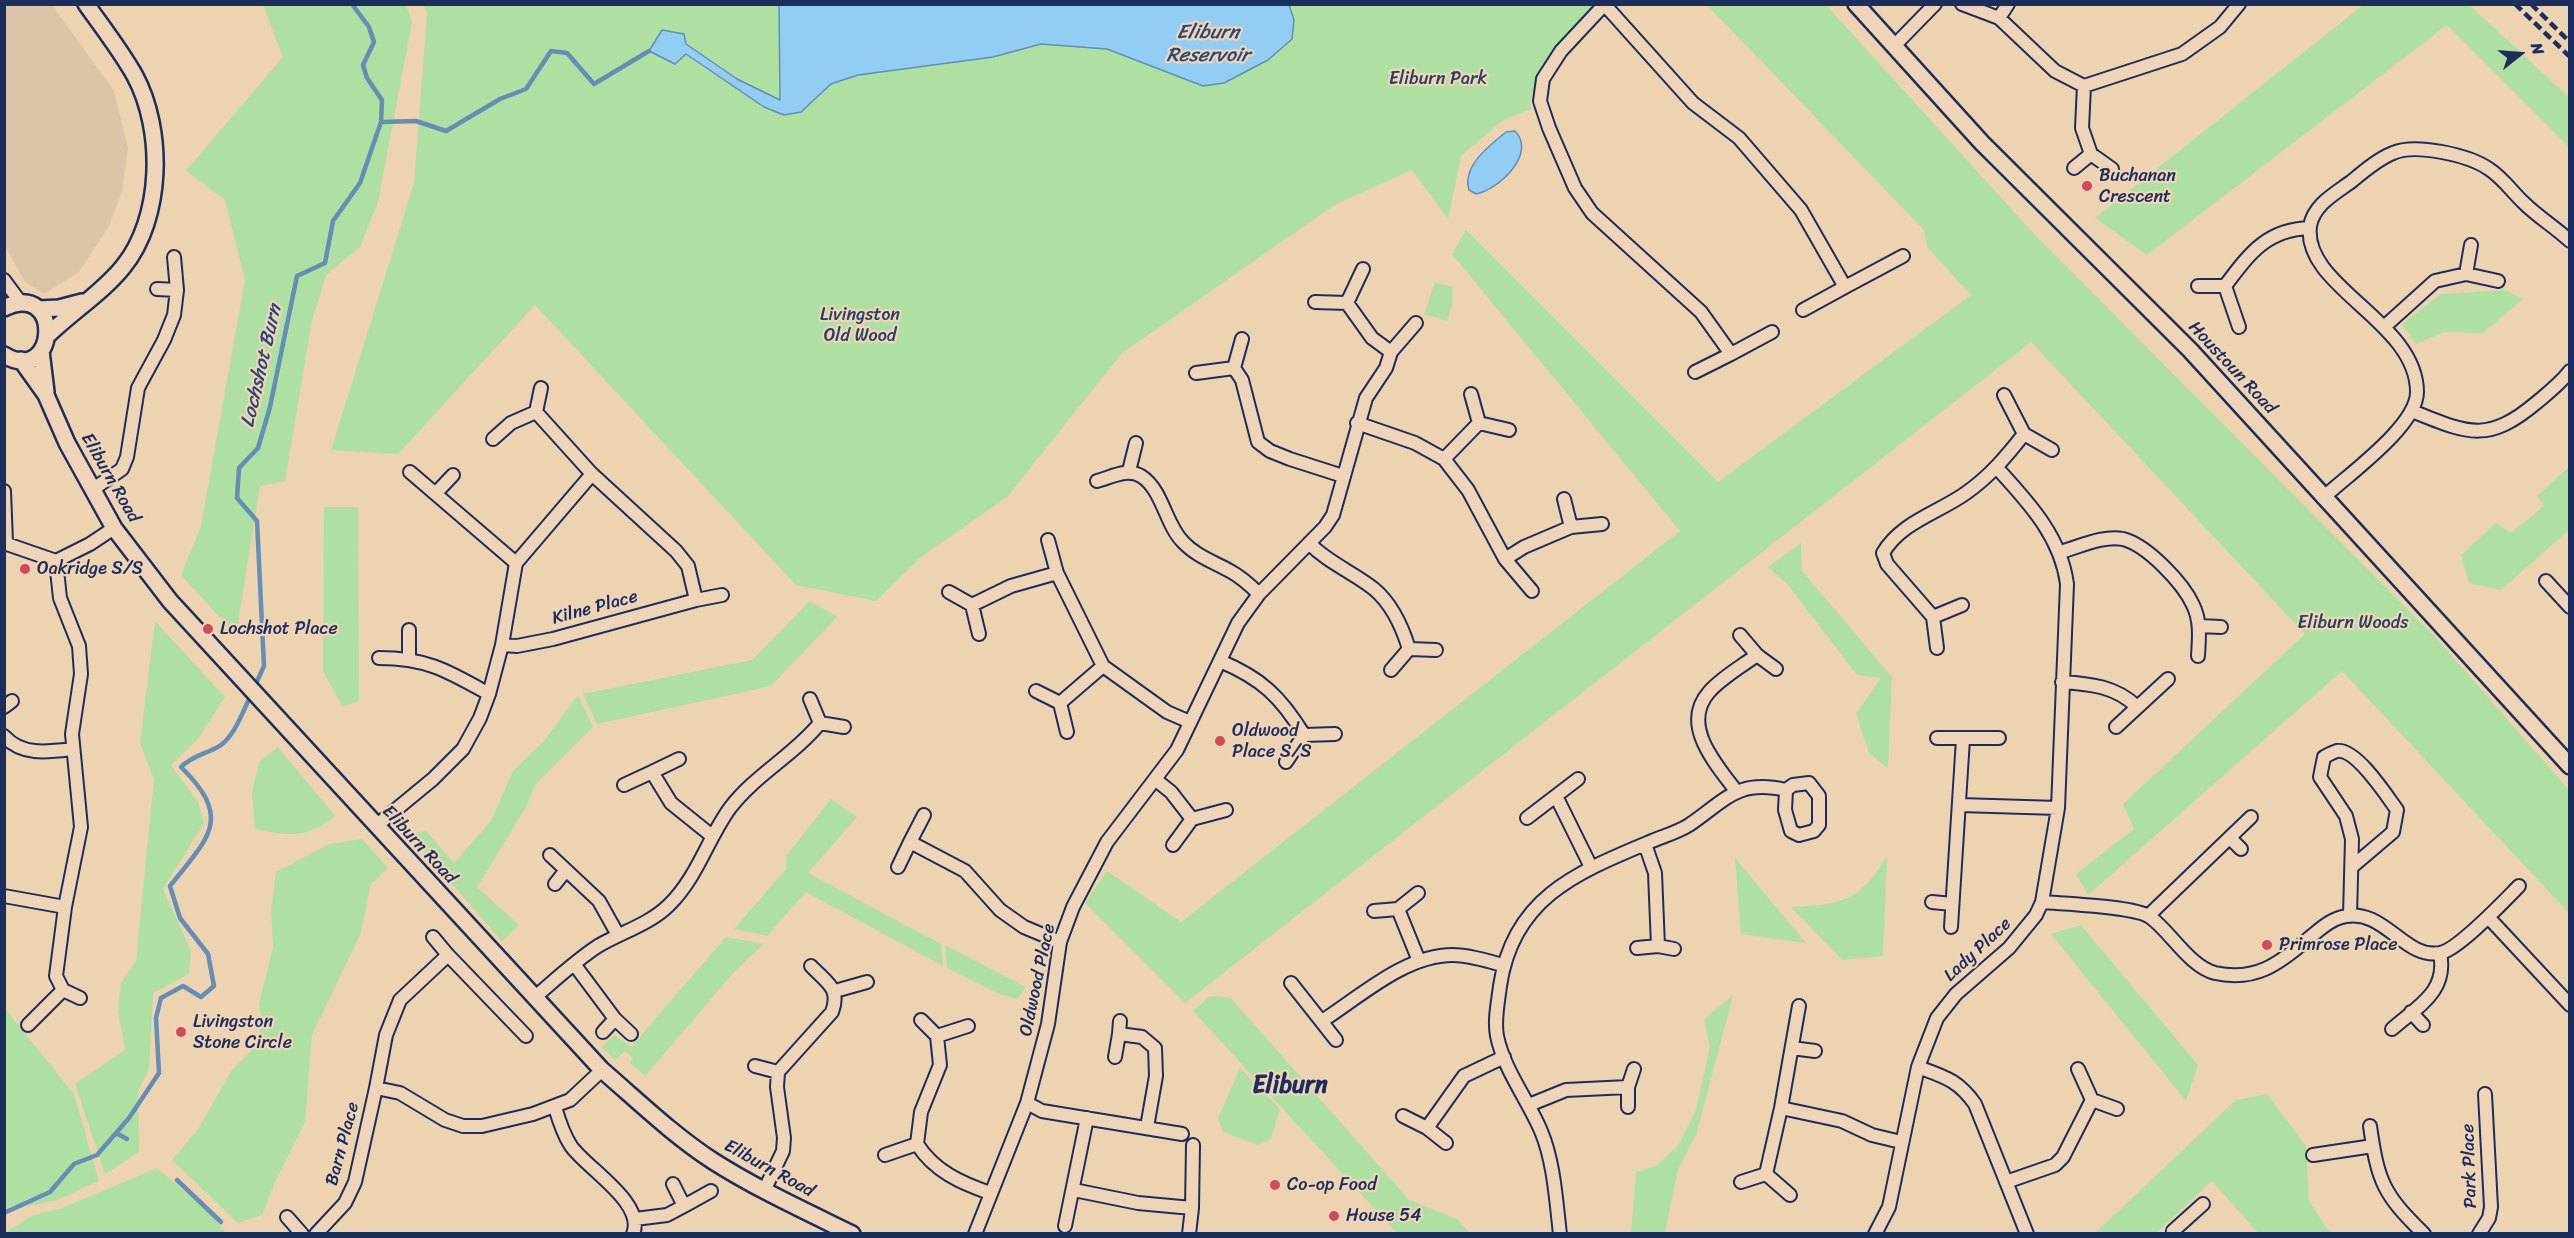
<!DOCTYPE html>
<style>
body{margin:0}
#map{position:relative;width:2574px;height:1238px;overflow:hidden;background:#eed3b0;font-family:Sriracha,sans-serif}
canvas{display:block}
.frame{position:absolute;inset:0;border:6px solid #1b2f5e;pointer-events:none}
.north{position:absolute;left:2490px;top:24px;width:60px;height:60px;-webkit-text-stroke:4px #f0d4b7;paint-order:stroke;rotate:73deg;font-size:16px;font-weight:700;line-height:24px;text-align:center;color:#1b2f5e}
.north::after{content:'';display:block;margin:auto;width:21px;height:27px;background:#1b2f5e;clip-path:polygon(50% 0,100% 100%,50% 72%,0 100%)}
</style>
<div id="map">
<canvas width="2574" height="1238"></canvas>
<div class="frame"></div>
<div class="north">N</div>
</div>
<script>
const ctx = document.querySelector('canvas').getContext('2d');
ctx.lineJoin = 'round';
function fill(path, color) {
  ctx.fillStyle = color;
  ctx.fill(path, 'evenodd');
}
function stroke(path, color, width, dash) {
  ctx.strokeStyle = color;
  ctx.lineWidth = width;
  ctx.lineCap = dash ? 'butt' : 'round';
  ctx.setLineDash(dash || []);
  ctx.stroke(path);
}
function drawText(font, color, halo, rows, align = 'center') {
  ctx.font = font + ' Sriracha,sans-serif';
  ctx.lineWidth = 4.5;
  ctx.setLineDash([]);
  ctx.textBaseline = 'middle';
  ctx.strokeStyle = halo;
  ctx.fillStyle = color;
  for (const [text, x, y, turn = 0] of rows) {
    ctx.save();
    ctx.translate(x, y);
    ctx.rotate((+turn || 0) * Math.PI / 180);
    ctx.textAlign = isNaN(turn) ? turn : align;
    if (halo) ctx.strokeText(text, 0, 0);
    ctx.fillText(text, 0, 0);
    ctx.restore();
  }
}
fill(new Path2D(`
 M4 5H52L114 91 128 148 122 191 109 226 79 272 44 294 25 282 5 246Z`), '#dcc5a6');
fill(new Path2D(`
 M263 5H406L412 22 378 202 360 247 326 275 312 320 285 481 260 486 236 635 181 575 201 526 245 280 225 200 186 171 283 57Z
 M424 5H779L780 101 737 79 686 44 685 54 714 74 801 112 831 84 858 75 993 57 1041 44 1107 49 1151 64 1294 20 1289 5H1602C1581 28 1527 78 1531 109L1503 120 1461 156 1448 219 1412 170 1336 204 1122 353 1007 497 921 557 876 601 796 585 535 305 398 454 331 450 414 183 427 14Z
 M1707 5H1826L2035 235 2436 638 2569 790V913L2342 671 2088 895 2076 874 2134 829 2123 804 2305 634 2031 342 1185 1003 1085 903 1107 871 1181 922 1680 531 1452 254 1466 230 1718 482 1971 295 1927 247 1924 230Z
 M2363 5H2469L2569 97V147L2447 25 2147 255 2095 218Z
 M1435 282 1453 287 1452 305 1447 321 1424 314Z
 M2505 290 2523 299 2483 333 2443 332 2416 344 2402 324 2441 294Z
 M2569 467V530L2501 590 2469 583 2461 555 2496 523 2511 533 2544 506 2537 496Z
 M324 507H358L359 701 343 707 323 671Z
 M1801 543 1802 571 1892 677 1888 768 1869 753 1856 714 1881 678 1857 675 1788 585 1768 567Z
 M810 601 837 617 771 686 597 724 583 694 752 660Z
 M155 621 225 697 198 739 171 765 198 802 204 823 163 889 191 951 189 974 153 993 149 1069 138 1092 139 1152 105 1174 75 1084 125 1050 118 1011 121 983 136 961 154 779 140 743Z
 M578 695 593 727 535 785 526 807 477 887 519 925 502 941 408 834 426 831 454 863 491 821 513 771 544 741Z
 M278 747 335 816C308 839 287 836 255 829L252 794 259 762Z
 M831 799 857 817 808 873 941 944 943 966 806 892 767 936 734 929 786 869V856Z
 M362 839 388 868 371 884 360 935 312 1035 305 1122 275 1182 262 1215 238 1223 172 1160 198 1129 232 1070 256 1046 262 1021 259 1004 273 948 271 910 276 872 329 844Z
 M1887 856 1883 956 1842 960 1791 907C1842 905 1860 901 1887 856Z
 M1735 858 1806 943 1741 934Z
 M2081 925 2198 1065 2186 1101 2051 934Z
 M726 937 764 944 734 972 645 1076 630 1063 633 1058 625 1051 615 1060 602 1047 614 1035 631 1047Z
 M945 945 1026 987 1017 999 999 994 947 968Z
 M1733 995 1696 1135 1678 1169 1665 1233H1631L1636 1172 1656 1166 1678 1146 1696 1110 1710 1047 1704 1019Z
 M1210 996 1231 998 1409 1200 1457 1219 1470 1233H1397L1193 1011Z
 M5 1009 74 1094 99 1181 57 1200 5 1211Z
 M1240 1068 1280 1109 1271 1139 1258 1145 1223 1132 1218 1118Z
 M2267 1094 2306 1146 2309 1201 2330 1233H2258L2212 1181 2156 1233H2095L2236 1100Z
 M157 1168 206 1209 226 1233H5L33 1215 62 1208Z`), '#aee0a1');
const water = new Path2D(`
 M1289 5 1294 20 1292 39 1268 60 1224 83 1203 86 1107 49 1041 44 993 57 858 75 831 84 801 112 784 115 764 107 686 54 675 64 649 51 662 30 684 34 686 44 737 79 780 100 779 5Z
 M1515 131C1537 154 1499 189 1476 194L1469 190C1462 166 1489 146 1506 132Z`);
fill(water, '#92cef3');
stroke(water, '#628eb7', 1.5);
stroke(new Path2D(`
 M381 122 416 121 446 131 500 99 526 89 551 51 567 53 594 84 649 51
 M254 688 264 666 257 521 237 498 239 468 258 448 270 407 297 276 325 263 333 221 360 183 381 122 382 100 367 78 363 65 374 42 369 27 352 4
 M116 1133 127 1139
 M177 1180 221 1222
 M4 1213 50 1192 74 1164 97 1155 129 1118 159 1073 156 1018 161 998 183 986 201 997 214 986 208 954 180 918 170 886C208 838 234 819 181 767 192 756 205 754 218 747 234 738 243 711 251 695`), '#628eb7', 4.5);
const minor = new Path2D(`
 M1604 4 1693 103 1739 138 1801 210 1845 287 1903 256
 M1962 4 1999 18 2055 71 2084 86 2182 54 2220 27 2239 4
 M1603 6 1561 51 1543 79 1540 101 1549 128 1575 188 1592 213 1701 312 1731 354 1695 372
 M1999 18 2008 4
 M1894 46 1935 4
 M2084 86 2082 128 2091 154
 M2074 168 2091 154 2112 169
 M2466 274 2471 245
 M4 280 21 303
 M2198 286H2225L2239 327
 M2225 286C2249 254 2267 229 2310 228
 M157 289 177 290
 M1315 302 1347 303 1372 338 1391 352
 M1347 303 1363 269
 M1803 310 1845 287
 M2384 327 2435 281 2466 274 2498 281
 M1731 354 1772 332
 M1234 368 1242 339
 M1196 373 1234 368 1242 380 1258 442 1270 451 1290 459 1343 476
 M2004 395 2024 434 2052 450
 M2412 411C2467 433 2487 444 2536 403 2548 393 2560 384 2570 371
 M536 412 541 388
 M1357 423 1415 443 1444 459 1468 490 1505 559 1532 591
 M1479 423 1509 430
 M1444 459 1479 423 1471 394
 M1129 471 1136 443
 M410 472 516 563
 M1097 481C1112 477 1127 468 1141 476 1163 490 1165 524 1183 542 1196 556 1214 562 1230 571 1241 577 1250 585 1259 594
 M92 490 122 469 127 457 138 388 164 340 174 315 177 290 174 257
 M4 491 6 542
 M436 493 453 475
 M2323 498C2349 474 2417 426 2417 392 2417 321 2302 287 2310 226 2314 204 2336 193 2352 181 2364 171 2378 159 2393 153 2415 143 2469 155 2489 169 2503 178 2512 192 2524 203 2538 217 2555 227 2570 241
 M1571 527 1602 524
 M1048 540 1057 573 1103 666 1167 712 1190 722
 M4 543 56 561 90 544 114 528
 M1309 543C1328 563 1353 572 1374 589 1392 604 1402 626 1409 649L1436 650
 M2060 552C2079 547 2103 535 2123 539 2147 545 2183 583 2193 605 2201 621 2199 639 2198 656
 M1505 559 1524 547 1571 527 1564 499
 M2546 581 2570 607
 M949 592 972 605
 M696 600 722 595
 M1933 617 1962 605
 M2199 626 2221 627
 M409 630V658
 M979 634 972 605 1011 586 1057 573
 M1740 635 1757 655 1776 669
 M502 645 517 646 553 639 696 600 688 566 676 551 592 474
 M1937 648 1933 617 1887 564 1883 553C1901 522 1938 513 1966 493 1990 476 2006 457 2024 434
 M379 658C427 658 448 671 489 694
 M1220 661C1261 678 1281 697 1304 735L1335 734
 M1391 670 1409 649
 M2062 682C2090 684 2116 686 2137 707
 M1036 691 1060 703
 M4 707 12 701
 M820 723 844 727
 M2116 727 2168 679
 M1067 732 1060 703 1103 666
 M4 736C22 756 48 752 72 749
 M1937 738H1999
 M1286 762 1304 735
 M652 772 679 759
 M1156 780 1171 792 1192 819 1226 810
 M624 785 652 772 671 803 712 836
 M1736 791C1716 764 1680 725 1709 692 1721 678 1742 666 1757 655
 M1556 796 1591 867
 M1960 805 2058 808
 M1527 818 1578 779
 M376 826 433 779 463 749 480 718 489 694 502 645 516 563 592 474 536 412 511 423 493 439
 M2231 839 2241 849
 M910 842 924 815
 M1645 844 1655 873 1658 946
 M1173 845 1192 819
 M550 855 599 901 618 935
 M898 867 910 842 965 871 1000 910 1024 927 1060 942
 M555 884 566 870
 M4 896 65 907
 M1932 902 1952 904
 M2042 902C2064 904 2134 906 2150 917 2170 931 2189 966 2215 973 2255 982 2279 964 2308 939 2318 931 2329 920 2342 917 2384 906 2404 960 2440 953 2458 950 2504 901 2519 886
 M1398 909 1419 961
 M1374 911 1398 909 1418 893
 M2148 916 2251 817
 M2350 916 2352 839 2346 816 2320 777 2324 757C2328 755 2333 752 2337 751 2356 748 2387 796 2397 810L2393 832 2353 866
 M2488 917 2570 1005
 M1951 927 1963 739
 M1637 948 1658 946 1674 949
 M448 955 526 1036
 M574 964 615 1019 631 1034
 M1291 983 1336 1040
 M63 990 80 998
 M835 991 867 982
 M534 998C555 980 575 961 598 946 622 932 650 924 669 905 697 878 708 838 730 808 755 775 794 755 820 723L810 699
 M2411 1012 2423 1025
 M921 1020 937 1036 940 1065 921 1112 917 1144C934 1171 961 1183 990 1193
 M1322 1021C1361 996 1405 955 1453 955 1470 955 1487 961 1503 965
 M28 1025 63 990 56 976 65 907 81 827 72 734 81 674 79 646 60 598 56 561
 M2392 1029C2418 1006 2448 992 2440 953
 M603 1032 615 1019
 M1119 1034 1120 1021
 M937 1036 968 1026
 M1792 1048 1815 1051
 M1115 1057 1119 1034 1142 1037 1155 1048 1156 1076 1147 1127
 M755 1066 778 1072
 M1918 1067C1945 1077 1958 1080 1975 1104L2027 1234
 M376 1088 386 1035 400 1000 448 955 433 937
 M2092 1100 2117 1109
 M1027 1103 1042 1111 1182 1134
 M1529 1105 1566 1090 1628 1087
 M555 1107C559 1121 563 1134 571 1146 586 1168 646 1203 633 1234
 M1628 1107V1087L1634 1069
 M1781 1108 1842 1121 1872 1135 1901 1142
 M1403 1116 1427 1128 1446 1143
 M2370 1126C2378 1182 2383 1194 2424 1234
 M1427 1128 1464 1076 1504 1057
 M885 1155 917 1144
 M2313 1155 2373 1146
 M1766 1174 1781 1108 1799 1006
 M1766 1174 1790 1195
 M1741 1182 1766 1174
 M2006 1182 2055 1165 2063 1157 2092 1100 2078 1069
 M1074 1190 1138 1203 1192 1208 1193 1145
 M764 1191 783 1151 784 1138 777 1087 778 1072 832 1012C841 988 826 982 811 966
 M684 1206 711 1191
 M287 1217 302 1234
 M635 1219 667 1215 684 1206 673 1184
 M1065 1226 1087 1118
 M316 1234 345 1203 355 1182 376 1088 400 1093 445 1120 463 1126H482L533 1114 570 1100 602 1070
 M975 1234 1027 1103 1048 1024 1060 942 1073 907 1107 842 1177 750 1238 623 1259 594 1325 527 1333 515 1366 398 1386 368 1391 352 1416 323
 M1189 1234 1192 1208
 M1560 1234C1556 1200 1554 1162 1541 1131 1528 1100 1504 1070 1497 1036 1494 1020 1498 1003 1500 986 1513 897 1578 872 1652 841 1664 836 1678 832 1689 825 1726 800 1737 779 1786 790L1793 785 1809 783 1819 796V825L1814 831 1799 835 1791 831 1785 810 1786 790
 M1875 1234 1889 1207 1918 1067 1937 1018 1956 994 2009 948 2036 915 2042 902 2058 808 2067 584C2061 537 2029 503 1998 469
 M2175 1234 2173 1231 2203 1204
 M2479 1234 2489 1218 2491 1207 2485 1094`);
const tertiary = new Path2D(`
 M1856 4 1982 143 2190 350 2570 766
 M4 308C64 279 58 387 4 355
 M38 309 59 308 82 302
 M49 334C73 311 103 292 123 267 163 218 164 130 135 76 121 51 103 28 86 4
 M41 351 46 392
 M21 360 46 395 67 443 114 528 170 601 602 1070C638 1101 673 1135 713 1161 757 1189 805 1211 852 1234`);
stroke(minor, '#1b2f5e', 16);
stroke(tertiary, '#1b2f5e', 20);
stroke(minor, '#f0d4b7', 12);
stroke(tertiary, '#f0d4b7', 15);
stroke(new Path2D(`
 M2515 4 2570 57
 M2531 4 2570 42`), '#1b2f5e', 4.5, [9, 4.5]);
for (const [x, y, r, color] of [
 [2087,186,6,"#d1495b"],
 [25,569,6,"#d1495b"],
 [208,629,6,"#d1495b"],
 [1220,741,6,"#d1495b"],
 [2267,945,6,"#d1495b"],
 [181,1032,6,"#d1495b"],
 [1275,1185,6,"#d1495b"],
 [1334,1216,6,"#d1495b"]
]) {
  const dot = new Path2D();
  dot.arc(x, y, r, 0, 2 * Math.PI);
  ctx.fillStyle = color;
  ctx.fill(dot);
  stroke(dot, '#f0d4b7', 2);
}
drawText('18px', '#2a4165', '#f0d4b7', [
 ["Eliburn Park",1438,79],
 ["Livingston",860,315],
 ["Old Wood",860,336],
 ["Eliburn Woods",2353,623]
]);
drawText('18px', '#1b2f5e', '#f0d4b7', [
 ["Buchanan",2099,176],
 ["Crescent",2099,197],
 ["Oakridge S/S",37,569],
 ["Lochshot Place",220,629],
 ["Oldwood",1232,731],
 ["Place S/S",1232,752],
 ["Primrose Place",2279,945],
 ["Livingston",193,1022],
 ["Stone Circle",193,1043],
 ["Co-op Food",1287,1185],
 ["House 54",1346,1216]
], 'left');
drawText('18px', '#1b2f5e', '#f0d4b7', [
 ["Houstoun Road",2232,368,47],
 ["Eliburn Road",110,478,60],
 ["Kilne Place",595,608,-15],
 ["Eliburn Road",419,845,47],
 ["Lady Place",1978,950,-43],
 ["Oldwood Place",1038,980,-78],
 ["Barn Place",343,1144,-75],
 ["Park Place",2470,1166,-92],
 ["Eliburn Road",769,1169,29]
]);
drawText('italic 20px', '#2d4774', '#f0d4b7', [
 ["Eliburn",1208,33],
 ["Reservoir",1208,56],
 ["Lochshot Burn",262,366,-77]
]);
drawText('bold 24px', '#1b2f5e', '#f0d4b7', [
 ["Eliburn",1290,1086]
]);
</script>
